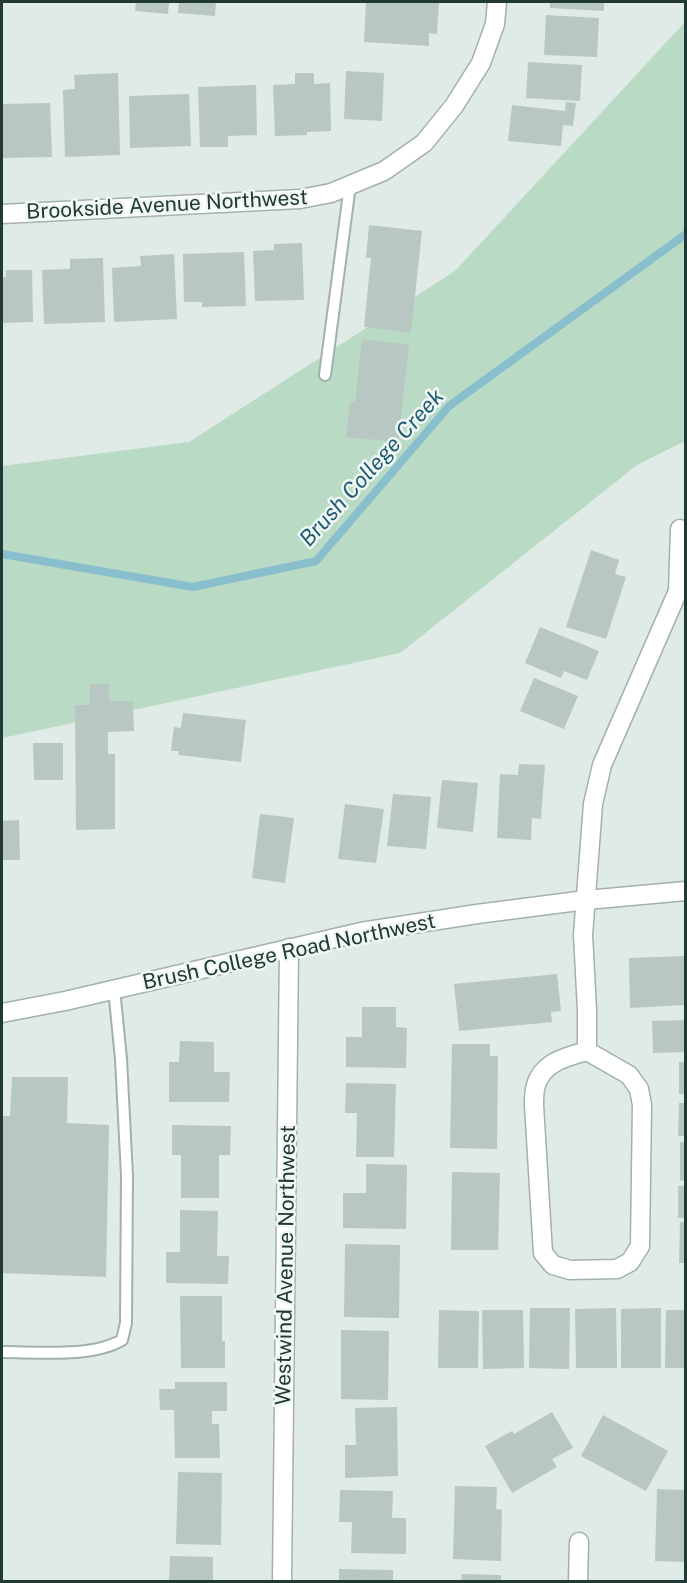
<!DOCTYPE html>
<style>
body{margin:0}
#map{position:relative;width:687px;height:1583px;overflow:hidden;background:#e0eae6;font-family:"Public Sans",sans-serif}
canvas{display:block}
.frame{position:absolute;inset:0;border:3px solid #213934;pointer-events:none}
</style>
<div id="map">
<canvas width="687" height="1583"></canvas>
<div class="frame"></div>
</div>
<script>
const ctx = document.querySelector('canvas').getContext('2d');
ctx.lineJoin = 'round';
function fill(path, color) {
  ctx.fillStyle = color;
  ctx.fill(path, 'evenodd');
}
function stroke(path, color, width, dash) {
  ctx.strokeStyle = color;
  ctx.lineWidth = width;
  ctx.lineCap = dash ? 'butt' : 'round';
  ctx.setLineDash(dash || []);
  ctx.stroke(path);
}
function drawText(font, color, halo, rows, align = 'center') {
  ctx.font = font + ' "Public Sans",sans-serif';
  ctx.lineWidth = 5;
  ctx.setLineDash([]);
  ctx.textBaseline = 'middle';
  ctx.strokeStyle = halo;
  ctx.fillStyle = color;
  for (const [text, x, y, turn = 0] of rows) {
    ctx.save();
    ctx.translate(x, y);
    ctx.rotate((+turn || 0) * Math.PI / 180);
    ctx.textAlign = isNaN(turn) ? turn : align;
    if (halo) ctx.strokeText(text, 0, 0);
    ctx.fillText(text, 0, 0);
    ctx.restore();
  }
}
fill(new Path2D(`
 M685 22V441L637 465 400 653 2 738V466L189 442 455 271Z`), '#b9dac4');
stroke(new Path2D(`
 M2 554 193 587 316 561 449 406 686 234`), '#89becd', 8);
fill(new Path2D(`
 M136 2H169L168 14 135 11Z
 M179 2H216L215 16 178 13Z
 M366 2H439L437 34 429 33V46L364 42Z
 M550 2H604V11L550 8Z
 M546 15 599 18 597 57 544 55Z
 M528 62 582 65 580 101 526 98Z
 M346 71 384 73 382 121 344 119Z
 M118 73 120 155 65 157 63 90 75 89 74 75Z
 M295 73H314V84L330 83 331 131 307 132V135L275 136 273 85 295 84Z
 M256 85 257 135 228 136V147H200L198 87Z
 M189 94 191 146 130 148 129 96Z
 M566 102 576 103 573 126 563 125 561 146 508 141 512 105 565 111Z
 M50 103 52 157 2 158V104Z
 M369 225 422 231 411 333 364 327 371 258H366Z
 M302 243 304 300 255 301 253 251 274 250V244Z
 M244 252 246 306 202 307V302H184L183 254Z
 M174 254 177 319 114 322 112 268 141 266 140 256Z
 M103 258 105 322 44 324 42 270 70 269V259Z
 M6 270H32L33 322 2 323V277H6Z
 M362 339 409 345 398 442 346 437 350 401 355 402Z
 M591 550 619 560 615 574 626 577 606 639 566 627Z
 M540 627 599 651 587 680 564 671 561 678 525 663Z
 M534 678 578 696 564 729 520 711Z
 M90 684H109V701H133L134 731 108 732V754H115V829L76 830 75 705H90Z
 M183 713 246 720 241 762 178 755 179 751H171L174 727 181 728Z
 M33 743H63V780H34Z
 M519 764 545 765 541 819 532 818 531 840 497 838 500 774 518 775Z
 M442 780 478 783 473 832 437 828Z
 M393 794 431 797 426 849 387 846Z
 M345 804 384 809 376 863 338 859Z
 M260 814 294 818 285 883 252 878Z
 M19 820 20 860H2V821Z
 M684 956 685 1005 630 1008 629 958Z
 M557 974 561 1011 551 1012 552 1022 459 1031 454 984Z
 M362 1007H396V1027L407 1028 406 1068 346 1067V1037H362Z
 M686 1020V1052L653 1053 652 1021Z
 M180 1041 214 1042V1072H230L229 1102H169V1062H179Z
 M452 1044H490V1056H498L497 1149 450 1148Z
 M679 1062H686V1094H679Z
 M12 1077H68L67 1123 109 1125 106 1277 2 1273V1116H10Z
 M346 1083 396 1084 394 1157H356L357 1113H345Z
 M679 1103H686V1136H678Z
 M172 1125 231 1126 230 1155H219V1198H181V1155H172Z
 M680 1142H686V1180L680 1181Z
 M366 1164 407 1165 406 1229 343 1228V1193H366Z
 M452 1172 500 1173 498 1250H451Z
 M678 1186H686V1218H678Z
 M180 1210 218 1211 217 1256H229L228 1284 166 1283V1252H180Z
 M680 1222H686V1263H679Z
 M345 1244 400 1245 399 1318 344 1317Z
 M180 1296H222V1341H225V1368H181Z
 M530 1308H570L569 1369 529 1368Z
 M616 1308 617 1368H576L575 1309Z
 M661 1308V1368H621V1309Z
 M439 1310 479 1311 478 1368H438Z
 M482 1310H523L524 1368 483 1369Z
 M666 1310H686V1368H665Z
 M341 1330 389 1331 388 1400 341 1399Z
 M175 1382H227V1411H212V1424H219L220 1458H175L174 1410H160L159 1389H175Z
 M397 1407 398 1476 345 1478V1445H356L355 1408Z
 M552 1412 573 1448 552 1459 557 1467 512 1493 485 1446 512 1431 514 1434Z
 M603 1415 668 1451 646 1491 581 1456Z
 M178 1472 222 1473 221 1545 176 1544Z
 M455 1486 497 1487 496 1509 502 1510 501 1561 453 1559Z
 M657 1489 686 1490V1562L655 1561Z
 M340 1490 393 1491 392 1518H406V1554L351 1553 352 1522H339Z
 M170 1556 213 1557V1582H169Z
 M339 1569 393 1570V1582H339Z
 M462 1574 501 1575V1582H461Z`), '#b8c7c2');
const service = new Path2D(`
 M325 375 350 185
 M2 1352C37 1352 91 1358 122 1340L126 1323 127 1176 121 1059 114 989`);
const minor = new Path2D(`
 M2 214 300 199 331 193 384 171 424 143 454 106 481 63 495 24 497 2
 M587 1051 629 1075 639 1089 642 1105 640 1246 630 1262 617 1269 570 1270 553 1265 543 1253 534 1105C534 1098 534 1091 536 1085 543 1062 566 1057 587 1051Z
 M587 1051V1010L583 935 593 804 602 765 678 591 680 529
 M282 1582 289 948
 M578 1582 579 1542`);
const tertiary = new Path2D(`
 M2 1013 65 1001 361 932 477 914 586 900 686 891`);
stroke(service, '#a3b1ad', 14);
stroke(minor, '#a3b1ad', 21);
stroke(tertiary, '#a3b1ad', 21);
stroke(service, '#fff', 10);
stroke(minor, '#fff', 18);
stroke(tertiary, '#fff', 18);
drawText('21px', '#213934', '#f0f7f4', [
 ["Brookside Avenue Northwest",167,205,-3],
 ["Brush College Road Northwest",289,952,-12],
 ["Westwind Avenue Northwest",286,1265,-89]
]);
drawText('italic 22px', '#1f5e72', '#f0f7f4', [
 ["Brush College Creek",372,468,-48]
]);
</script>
